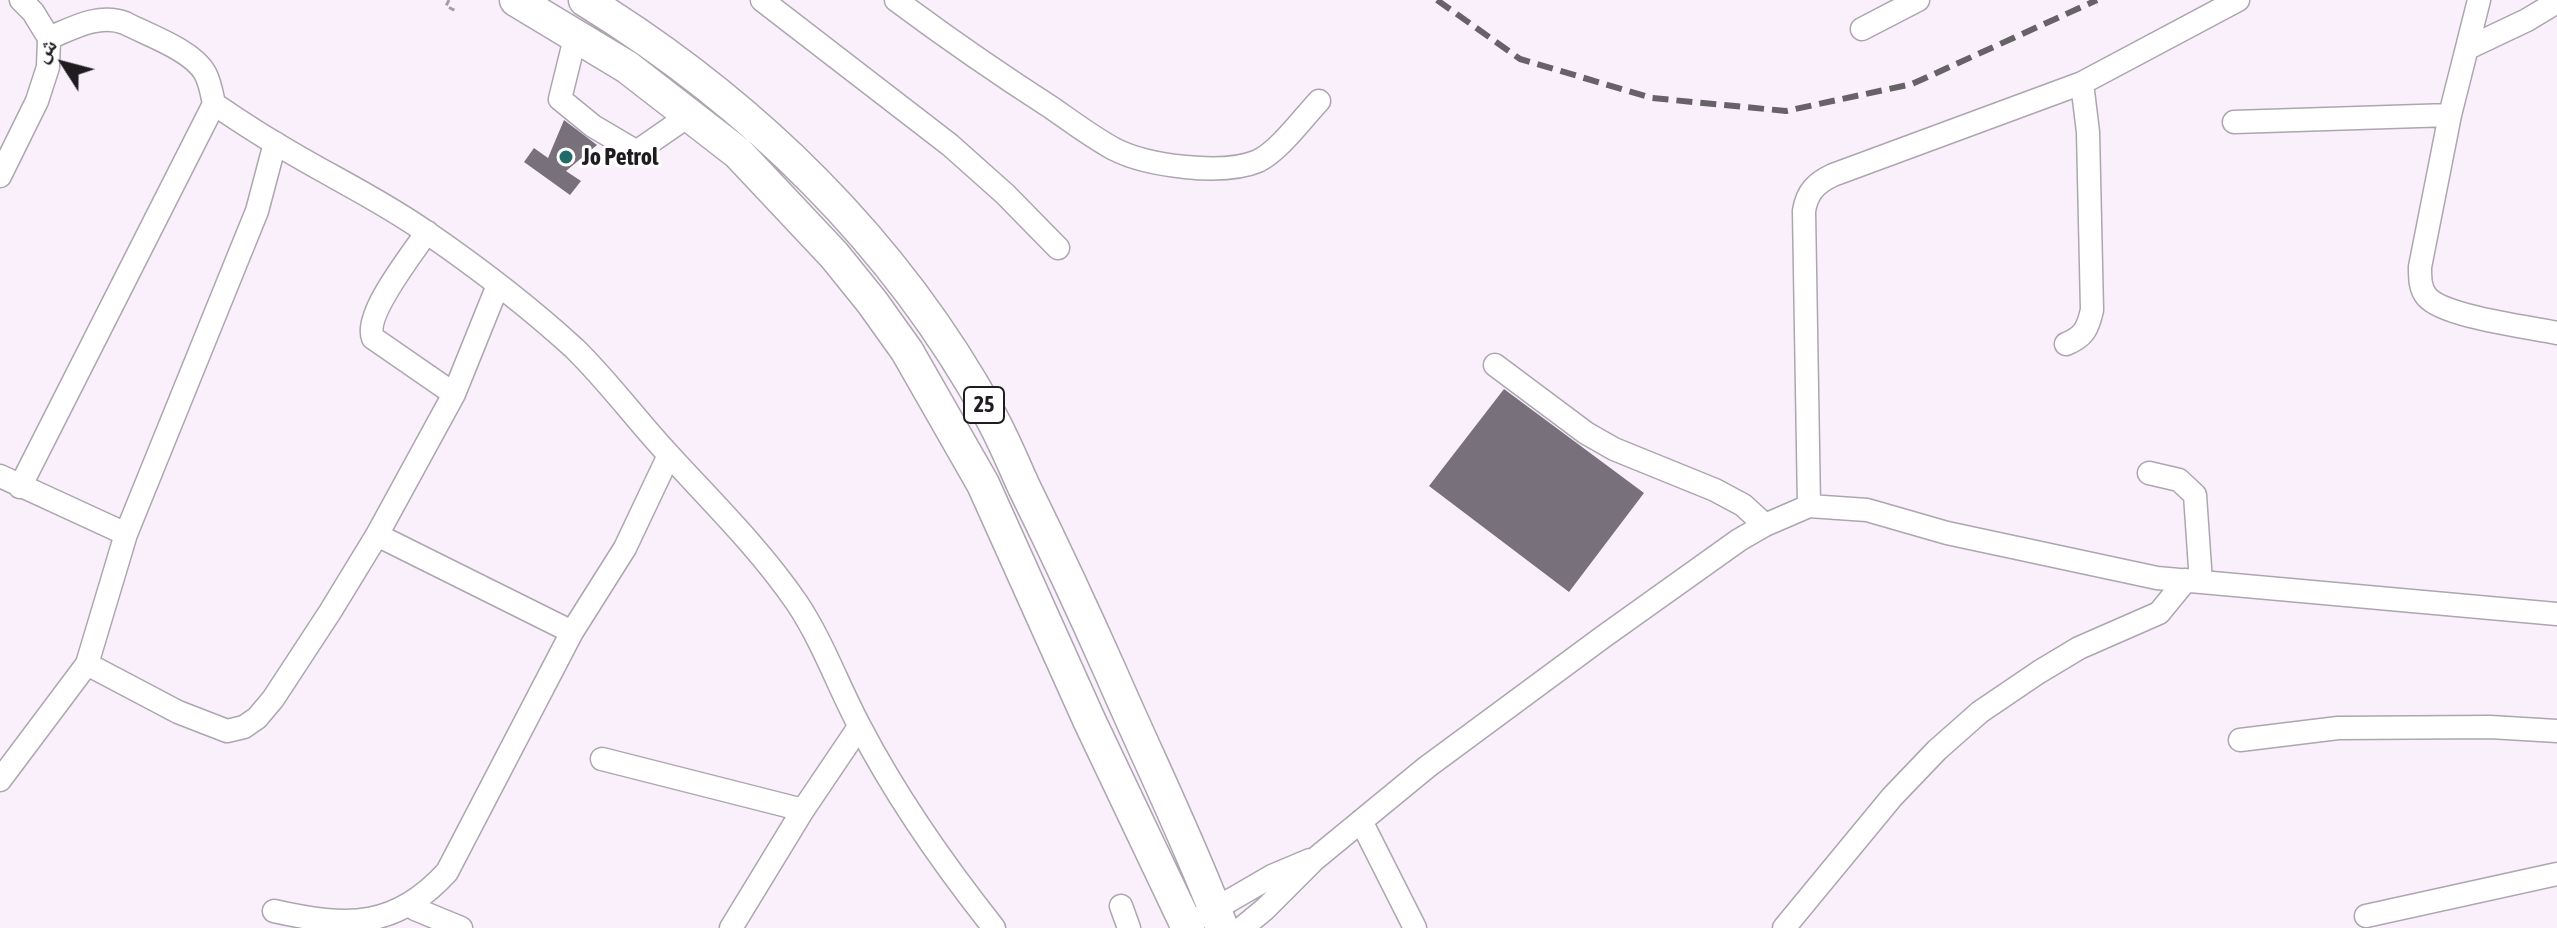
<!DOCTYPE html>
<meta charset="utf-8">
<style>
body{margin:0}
#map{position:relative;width:2557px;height:928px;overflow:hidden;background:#f9f0fc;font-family:"Asap Condensed","Noto Naskh Arabic",sans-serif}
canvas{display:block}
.north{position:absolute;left:24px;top:24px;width:80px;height:80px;-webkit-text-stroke:6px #fff;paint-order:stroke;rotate:306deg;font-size:22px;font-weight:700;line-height:32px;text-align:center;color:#1f1c20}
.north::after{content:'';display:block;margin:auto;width:28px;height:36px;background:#1f1c20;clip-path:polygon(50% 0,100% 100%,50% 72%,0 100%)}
</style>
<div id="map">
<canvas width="2557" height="928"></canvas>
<div class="north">ش</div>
</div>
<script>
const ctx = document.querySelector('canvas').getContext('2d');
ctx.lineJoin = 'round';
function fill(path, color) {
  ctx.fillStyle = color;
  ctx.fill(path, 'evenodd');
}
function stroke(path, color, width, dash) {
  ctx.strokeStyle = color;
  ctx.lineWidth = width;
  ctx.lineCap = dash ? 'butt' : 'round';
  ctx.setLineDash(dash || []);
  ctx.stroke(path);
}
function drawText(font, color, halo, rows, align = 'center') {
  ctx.font = font + ' "Asap Condensed",sans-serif';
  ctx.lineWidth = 6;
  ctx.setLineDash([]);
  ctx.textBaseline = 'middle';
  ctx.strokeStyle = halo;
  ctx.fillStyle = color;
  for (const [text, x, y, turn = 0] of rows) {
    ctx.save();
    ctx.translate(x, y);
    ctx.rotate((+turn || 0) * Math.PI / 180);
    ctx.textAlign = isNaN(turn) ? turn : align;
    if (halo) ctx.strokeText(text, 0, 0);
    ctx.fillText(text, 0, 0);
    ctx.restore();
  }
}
fill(new Path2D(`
 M564 120 597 145 566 171 581 181 570 195 524 162 534 148 548 158Z
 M1504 389 1644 493 1569 592 1429 486Z`), '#78707a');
const minor = new Path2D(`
 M21 0 33 12 49 38
 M762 0 950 145 1005 194 1058 248
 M896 0C947 38 999 74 1052 108 1072 122 1092 137 1114 149 1147 166 1223 176 1258 161 1279 151 1303 118 1319 101
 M2479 0 2450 115 2420 267C2420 278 2420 289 2427 297 2445 317 2529 327 2557 333
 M1862 29 1918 0
 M576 34 560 99 593 126 632 149 639 150 691 114
 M2468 48 2527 20 2557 2
 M214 104C234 117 254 131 275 143 325 174 378 198 426 232 477 267 528 306 574 348 609 382 637 421 670 456 714 504 760 549 797 603 823 642 838 686 860 727 897 798 944 865 994 928
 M2234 122 2450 115
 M0 176 37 101 48 67 49 38
 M427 232C413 253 363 315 373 338L454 394
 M2066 344C2084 337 2088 328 2092 310L2088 132 2082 83
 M1495 365 1586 433 1614 449 1715 490 1743 505 1765 525
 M2149 473 2179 480 2195 495 2201 582
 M0 476 126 534
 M20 487 214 104C212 94 210 82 205 73 192 50 148 35 125 23 99 13 73 28 49 38
 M1809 506 1804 211C1807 192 1816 183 1833 175L2082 83 2238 0
 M377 535 572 632
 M87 664 178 712 227 731 244 727 257 718 273 699 330 612 377 535 454 394 498 285
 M2240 740 2338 728 2490 727 2557 731
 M602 759 803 810
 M0 780 87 664 126 534 257 211 275 143
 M1361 821 1415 928
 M1121 906 1129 928
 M415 909 461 928
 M274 911C349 928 396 928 447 872L572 632 625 548 669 455
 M1203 916 1272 876 1310 860
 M2366 916 2557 874
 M731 928 803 810 859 727
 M1242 928 1265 909 1315 859 1427 767 1603 637 1739 540 1765 525 1809 506 1867 510 1947 533 2157 578 2557 614
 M1784 928 1892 797 1937 750 1980 712 2039 672 2079 648 2159 613 2186 580`);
const highway = new Path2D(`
 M516 0 627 67 738 153 834 255 872 302 907 351 983 484 1090 722 1188 928
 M585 0C752 103 895 242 990 415 1003 438 1013 463 1024 487 1054 548 1083 610 1111 673 1148 758 1189 841 1222 928`);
stroke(minor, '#ada5b0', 25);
stroke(highway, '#ada5b0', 35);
stroke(new Path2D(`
 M449 0 446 6 456 11`), '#a59ea7', 3, [6, 4]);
stroke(minor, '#fff', 22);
stroke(highway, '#fff', 32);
stroke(new Path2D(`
 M1437 0 1520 59 1652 98 1786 111 1912 84 2097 0`), '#676268', 6, [16, 8]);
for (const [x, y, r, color] of [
 [566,157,8,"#1f6b68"]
]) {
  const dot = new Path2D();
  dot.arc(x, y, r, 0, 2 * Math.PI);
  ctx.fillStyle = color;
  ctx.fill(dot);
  stroke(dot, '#fff', 3);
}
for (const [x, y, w] of [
 [984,405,40]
]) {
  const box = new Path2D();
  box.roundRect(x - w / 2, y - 18, w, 36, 6);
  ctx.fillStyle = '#fff';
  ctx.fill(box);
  stroke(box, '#1f1c20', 2);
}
drawText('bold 22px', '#1f1c20', null, [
 ["25",984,405]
]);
drawText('bold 24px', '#1f1c20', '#fff', [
 ["Jo Petrol",582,157]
], 'left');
</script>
